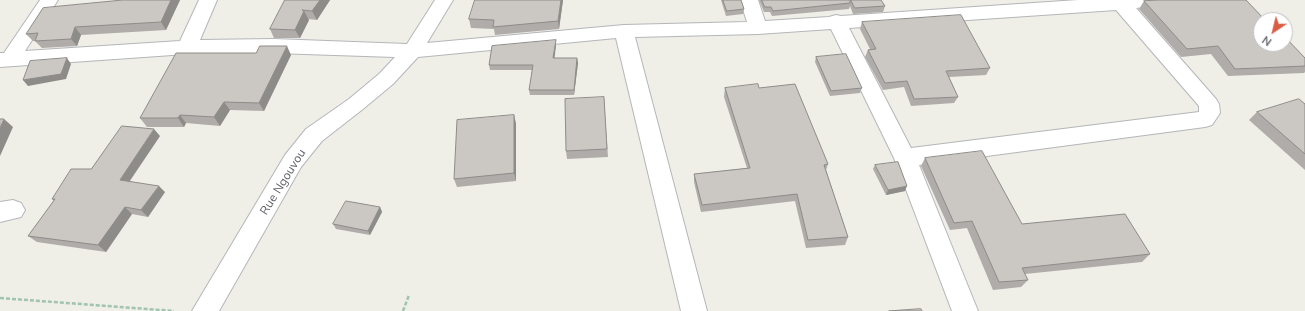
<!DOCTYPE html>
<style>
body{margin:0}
#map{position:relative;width:1305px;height:311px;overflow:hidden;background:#efeee7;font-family:Mulish,sans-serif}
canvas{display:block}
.north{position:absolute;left:1253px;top:12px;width:40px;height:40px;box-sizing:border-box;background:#fff;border:1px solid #bfc0c2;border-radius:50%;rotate:215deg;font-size:11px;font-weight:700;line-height:16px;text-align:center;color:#5e6166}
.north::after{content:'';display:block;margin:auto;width:14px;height:18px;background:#d85d44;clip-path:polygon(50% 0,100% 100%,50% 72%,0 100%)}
</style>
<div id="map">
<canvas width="1305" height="311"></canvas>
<div class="north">N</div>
</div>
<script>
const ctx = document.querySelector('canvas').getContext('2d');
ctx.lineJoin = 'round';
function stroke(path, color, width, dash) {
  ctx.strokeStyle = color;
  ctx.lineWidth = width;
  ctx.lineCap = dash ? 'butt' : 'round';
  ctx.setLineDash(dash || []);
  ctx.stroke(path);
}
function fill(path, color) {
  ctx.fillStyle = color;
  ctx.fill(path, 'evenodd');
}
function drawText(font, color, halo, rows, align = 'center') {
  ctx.font = font + ' Mulish,sans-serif';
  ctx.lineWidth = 3;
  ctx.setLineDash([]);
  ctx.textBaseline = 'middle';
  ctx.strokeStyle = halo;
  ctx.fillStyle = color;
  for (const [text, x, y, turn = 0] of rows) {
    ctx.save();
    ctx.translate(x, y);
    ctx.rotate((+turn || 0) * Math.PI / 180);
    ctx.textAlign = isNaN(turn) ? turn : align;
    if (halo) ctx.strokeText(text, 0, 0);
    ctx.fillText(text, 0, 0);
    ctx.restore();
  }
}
const street = new Path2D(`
 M40 0H58L25 51 180 41 199 0H217L200 40 274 39 407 44 435 0H453L427 43 624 25 747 22 740 0H758L765 21 829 17 836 15 841 16 1078 0H1176L1173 4 1136 8 1216 99 1219 104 1220 113 1212 125 1205 127 919 165 978 311H952L894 158 831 29 758 34 635 37 707 311H681L616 38 418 57 393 84 363 109 322 141 301 167 219 311H192L285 155 306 129 349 99 379 74 395 57 274 53 187 54 0 67V53H4ZM1116 10 1199 106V112L911 148 849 28Z
 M13 200 21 203 25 210 21 217 0 222V202Z`);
stroke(street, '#b4b6ba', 2);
stroke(new Path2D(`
 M0 298 174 311
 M403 311 409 295`), '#a0c4ad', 2.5, [4, 2]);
fill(street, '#fff');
fill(new Path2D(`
 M123 0H180L166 30 81 35 77 46 42 48 35 41H33L26 34Z
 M285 0H330L317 20 308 19 309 20 300 38H274L270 29Z
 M563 0 559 29 495 35 494 29 471 28 469 19Z
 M721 0H741L744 9 743 14 726 16Z
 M759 0H881L885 6 883 12 853 14 850 6 849 9 772 16 770 12H764Z
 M1144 1 1265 20 1305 58V72L1304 73 1228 76 1211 54 1181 57 1139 9Z
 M862 22 990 68 986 75 949 77 958 97 954 103 911 106 904 87 883 90 865 57 868 50 870 49 860 29Z
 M556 45 554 58H577L578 63 574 95H530L529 90 532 70H490L489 65Z
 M291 55 264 111 230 110 220 126 186 123 184 127H147L140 118Z
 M816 57 862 88 860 93 830 96 815 62Z
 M725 88H759L828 164 826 170 848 237 845 245 806 248 795 201 701 212 694 182V174L747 168 724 97Z
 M604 97 608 157 567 159 566 151Z
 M1305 104V170L1249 120 1257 112Z
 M514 115 516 124V181L457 187 454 179Z
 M160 136 130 181 165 192 148 217 132 214 106 252 37 242 28 236 54 201 52 199Z
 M925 158 1022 224 1150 254 1142 262 1025 274 1028 280 1021 287 993 290 967 228 950 230 921 166Z
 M875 165 905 191 886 195 873 169Z
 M380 207 382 212 370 235 336 229 333 224Z`), '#afaca9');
fill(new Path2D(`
 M171 0H180L166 30 161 22Z
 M320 0H330L317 20 312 11Z
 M561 0H563L559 29 558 21Z
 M304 11 309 20 300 38 295 30Z
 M75 27 81 35 77 46 71 39Z
 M556 40V45L554 63 553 58Z
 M287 46 291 55 264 111 259 103Z
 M67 58 71 64 66 79 28 86 23 80Z
 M577 58 578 63 574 95V90Z
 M224 102 230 110 220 126 214 117Z
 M180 115 186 123 184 127 178 118Z
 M514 115 516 124V181L514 173Z
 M4 119 13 127 0 156V128Z
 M154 129 160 136 126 186 120 180Z
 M159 186 165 192 148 217 141 210Z
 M907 186 905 191 886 195 888 190Z
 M125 207 132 214 106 252 98 245Z
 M380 207 382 212 370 235 368 231Z`), '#8e8c89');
const building = new Path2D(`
 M123 0H171L161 22 75 27 71 39 35 41 38 33 26 34 43 8Z
 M285 0H320L312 11 302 10 304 11 295 30 270 29Z
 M475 0H561L558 21 493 27 494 20 469 19Z
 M723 0H741L744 9 727 11Z
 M762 0H850V3L773 11 771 7H765Z
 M851 0H881L885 6 855 8Z
 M1161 0H1246L1265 20H1261V44H1285V37L1305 58V66L1235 69 1218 46 1187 49 1144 1Z
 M961 15 990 68 946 71 958 97 914 99 907 81 885 83 868 50 876 49 862 22Z
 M556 40 553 58H577L574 90H529L533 65H489L492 46Z
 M260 46H287L259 103 224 102 214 117 180 115 178 118H140L176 53H256Z
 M846 54 862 88 831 91 816 57Z
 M67 58 61 74 23 80 30 61Z
 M758 84 759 88 795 84 828 164 824 165 848 237 808 240 797 194 702 205 694 174 750 168 725 88Z
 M604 97 607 149 566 151 565 99Z
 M1299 99 1305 104V154L1257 112Z
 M514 115V173L454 179 457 120Z
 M0 119H4L0 128Z
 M122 126 154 129 120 180 159 186 141 210 125 207 98 245 28 236 55 199H52L71 169H91Z
 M982 151 1022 224 1125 214 1150 254 1022 268 1028 280 999 282 972 221 954 223 925 158Z
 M898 162 907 186 888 190 875 165Z
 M346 201 380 207 368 231 333 224Z
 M921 309 922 311H889Z`);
fill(building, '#cbc8c4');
stroke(building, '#8e8c89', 1);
drawText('12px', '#5e6166', '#fff', [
 ["Rue Ngouvou",283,182,-58]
]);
</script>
